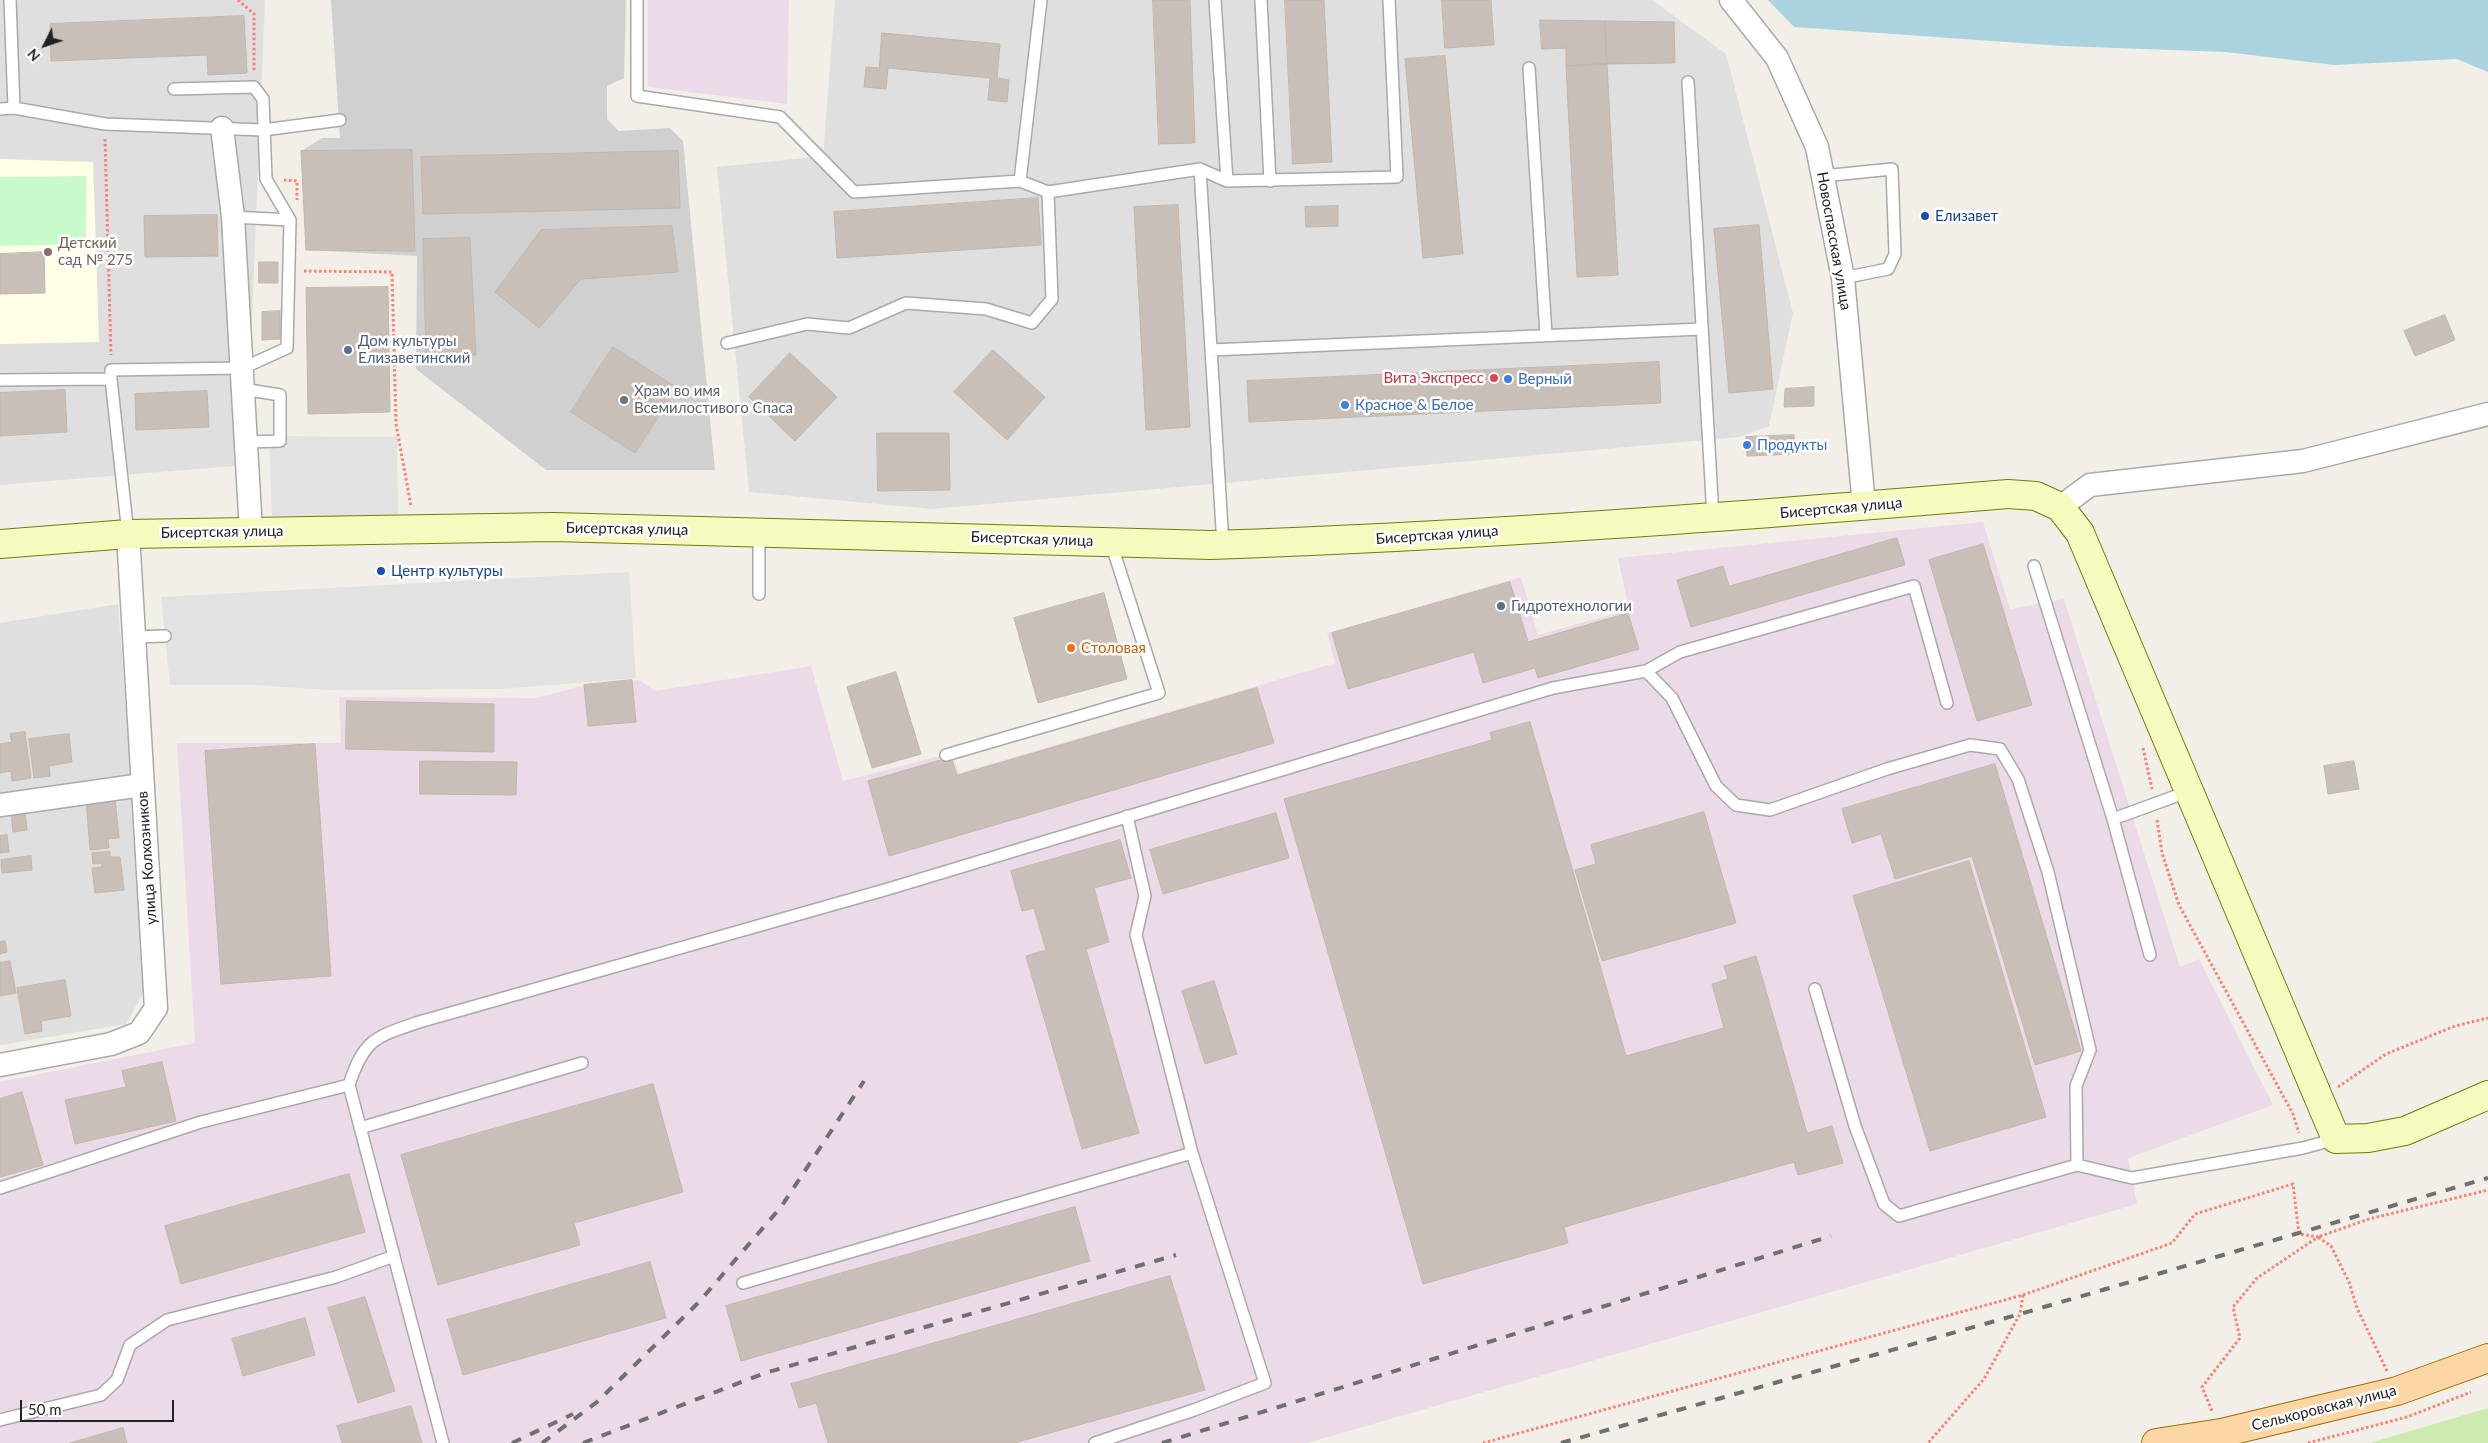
<!DOCTYPE html>
<meta charset="utf-8">
<style>
body{margin:0}
#map{position:relative;width:2488px;height:1443px;overflow:hidden;background:#f2efe9;font-family:Lato,sans-serif}
canvas{display:block}
.north{position:absolute;left:20px;top:20px;width:50px;height:50px;-webkit-text-stroke:4px #fff;paint-order:stroke;rotate:229deg;font-size:14px;font-weight:700;line-height:20px;text-align:center;color:#222}
.north::after{content:'';display:block;margin:auto;width:18px;height:22px;background:#222;clip-path:polygon(50% 0,100% 100%,50% 72%,0 100%)}
.scale{position:absolute;left:20px;top:1400px;width:154px;height:22px;box-sizing:border-box;border:2px solid #222;border-top:0;padding-left:6px;font-size:15px;line-height:18px;white-space:nowrap;color:#222;-webkit-text-stroke:4px #fff;paint-order:stroke}
</style>
<div id="map">
<canvas width="2488" height="1443"></canvas>
<div class="north">N</div>
<div class="scale">50 m</div>
</div>
<script>
const ctx = document.querySelector('canvas').getContext('2d');
ctx.lineJoin = 'round';
function fill(path, color) {
  ctx.fillStyle = color;
  ctx.fill(path, 'evenodd');
}
function stroke(path, color, width, dash) {
  ctx.strokeStyle = color;
  ctx.lineWidth = width;
  ctx.lineCap = dash ? 'butt' : 'round';
  ctx.setLineDash(dash || []);
  ctx.stroke(path);
}
function drawText(font, color, halo, rows, align = 'center') {
  ctx.font = font + ' Lato,sans-serif';
  ctx.lineWidth = 5;
  ctx.setLineDash([]);
  ctx.textBaseline = 'middle';
  ctx.strokeStyle = halo;
  ctx.fillStyle = color;
  for (const [text, x, y, turn = 0] of rows) {
    ctx.save();
    ctx.translate(x, y);
    ctx.rotate((+turn || 0) * Math.PI / 180);
    ctx.textAlign = isNaN(turn) ? turn : align;
    if (halo) ctx.strokeText(text, 0, 0);
    ctx.fillText(text, 0, 0);
    ctx.restore();
  }
}
fill(new Path2D(`
 M0 0H265L246 465 0 485Z
 M835 0H1652L1726 54 1793 313 1769 426 1739 437 932 509 749 492 717 167 823 156Z
 M118 604 133 797 143 993 126 1024 0 1045V623Z`), '#e0dfdf');
fill(new Path2D(`
 M648 0H789L787 104 648 87Z
 M1983 522 2010 609 2064 599 2180 967 2199 959 2273 1105 2128 1158 2137 1204 1307 1443H0V1082L195 1043 177 743H341L339 697 536 698 581 686 639 680 655 691 811 666 843 781 952 753 959 773 1335 663 1327 633 1521 577 1538 635 1629 610 1618 558Z`), '#ebdbe8');
fill(new Path2D(`
 M0 159 93 162 99 342 0 344Z`), '#ffffe5');
fill(new Path2D(`
 M331 0H626L624 78 607 86V119L619 131 670 128 683 141 715 470H546L416 369 417 256 306 250 301 151 322 138H340Z`), '#d0d0d0');
fill(new Path2D(`
 M2488 1408V1443H2370Z`), '#cdebb0');
fill(new Path2D(`
 M86 176V244L0 246V177Z`), '#c8facc');
fill(new Path2D(`
 M269 436 397 437 398 517 272 516Z
 M629 572 636 678 500 689 329 690 252 685H170L161 597Z`), '#e2e2e2');
fill(new Path2D(`
 M1768 0H2488V72L2457 59 2334 65 2226 52 2063 46 1794 27Z`), '#aad3df');
const building = new Path2D(`
 M1153 0H1190L1195 143 1159 144Z
 M1285 0H1324L1332 162 1293 164Z
 M1442 0H1491L1494 45 1445 48Z
 M244 16 247 73 208 75 207 55 51 61 50 24Z
 M1540 20 1605 21 1607 64 1566 66V48L1542 49Z
 M1605 21 1674 22 1675 63 1607 64Z
 M882 33 1000 44 997 78 1009 80 1007 102 988 100 990 78 888 68 886 89 864 87 866 67 879 68Z
 M1445 56 1463 254 1423 258 1405 59Z
 M1607 64 1618 275 1577 277 1566 66Z
 M412 150 415 251 306 250 301 151Z
 M678 151 680 208 423 214 421 157Z
 M1038 198 1041 245 837 258 834 212Z
 M1178 205 1190 427 1146 430 1134 207Z
 M1338 206V226L1306 227 1305 207Z
 M217 215 218 256 145 257 144 216Z
 M1759 225 1773 389 1729 393 1714 229Z
 M672 226 678 272 581 279 539 328 495 292 541 230Z
 M470 238 476 355 426 356 423 239Z
 M44 252 45 293 0 294V254Z
 M259 262H278V283H259Z
 M388 287 390 412 308 414 306 288Z
 M280 311V339L262 340V312Z
 M2445 315 2455 340 2415 356 2404 331Z
 M613 347 677 388 635 453 571 412Z
 M993 350 1045 397 1007 440 954 392Z
 M790 353 837 397 795 441 749 397Z
 M1659 362 1661 403 1249 422 1247 381Z
 M1814 387V406L1784 407 1785 389Z
 M65 390 67 432 0 436V393Z
 M207 391 209 427 136 430 135 394Z
 M877 433H949L950 490 878 491Z
 M1794 435 1795 454 1747 456 1746 437Z
 M1897 538 1905 565 1691 627 1677 580 1723 566 1729 586Z
 M1983 544 2032 705 1977 721 1929 560Z
 M1510 582 1528 642 1628 613 1639 649 1538 678 1535 668 1483 683 1474 652 1348 689 1332 633Z
 M1104 593 1127 679 1038 703 1014 618Z
 M896 672 921 754 872 768 847 687Z
 M632 680 636 722 588 726 584 685Z
 M1257 688 1274 743 889 856 868 781 951 757 957 775Z
 M347 701 494 704V752L346 749Z
 M1530 722 1626 1056 1724 1028 1712 984 1728 979 1724 966 1756 956 1807 1133 1832 1126 1843 1163 1798 1175 1794 1162 1564 1227 1568 1243 1423 1284 1284 799 1492 740 1490 733Z
 M25 732 31 778 12 781 11 771 0 773V744L12 742 10 734Z
 M69 734 72 762 49 766 50 776 34 778 29 739Z
 M315 744 331 976 221 984 205 751Z
 M420 761 517 762 516 795 420 794Z
 M2354 761 2359 789 2328 794 2324 766Z
 M1995 764 2081 1051 2035 1065 1972 856 1895 879 1881 834 1852 843 1842 809Z
 M115 798 119 838 108 839 109 848 90 850 86 800Z
 M25 811 27 830 13 832 11 813Z
 M1704 812 1736 923 1602 961 1575 870 1596 864 1591 845Z
 M1276 813 1289 858 1163 894 1150 850Z
 M7 835 9 852 0 853V836Z
 M1120 840 1131 878 1094 888 1109 942 1086 949 1139 1133 1082 1149 1026 956 1046 950 1034 908 1022 911 1011 871Z
 M110 852V857H120L124 890 95 893 92 868 102 867V863L93 864 92 853Z
 M31 856 32 870 2 873 1 860Z
 M1969 861 2046 1117 1930 1151 1853 896Z
 M5 941 7 952 0 954V942Z
 M10 961 16 993 0 996V963Z
 M65 980 71 1016 41 1021 42 1031 25 1034 17 988Z
 M1214 981 1237 1054 1205 1064 1182 991Z
 M162 1062 176 1121 75 1144 65 1100 126 1087 122 1071Z
 M653 1084 683 1192 574 1223 580 1245 438 1285 401 1155Z
 M22 1092 43 1165 0 1177V1099Z
 M349 1174 365 1232 181 1284 165 1226Z
 M1075 1207 1090 1261 741 1361 726 1306Z
 M650 1262 666 1318 463 1375 447 1320Z
 M1170 1276 1205 1390 1014 1443H828L816 1403 799 1408 791 1384Z
 M365 1297 395 1391 358 1403 328 1308Z
 M305 1318 315 1355 243 1376 232 1339Z
 M411 1406 422 1443H342L337 1426Z
 M123 1428 127 1443H70Z`);
fill(building, '#c7bfb8');
stroke(building, '#c4b6ab', 1);
const lane = new Path2D(`
 M10 0 14 108
 M637 0V96L780 117 854 192 1020 181 1048 192 1200 169 1223 545
 M1215 0 1227 181
 M1261 0 1270 181
 M1529 68 1546 335
 M1688 82 1713 517
 M0 109 14 108 105 124 263 130 340 120
 M1200 169 1227 181 1397 177 1389 0
 M1823 176 1892 169 1895 254 1888 269 1843 278
 M1020 181 1041 0
 M233 217 290 220
 M727 343 807 324 849 328 906 303 986 309 1032 323 1052 299 1048 192
 M1211 350 1702 329
 M111 379V370L243 368 287 348 290 220 266 179 263 99 254 87 174 89
 M0 380 111 379 128 534
 M243 389 280 395V441L245 442
 M759 531V594
 M2034 566 2113 819 2150 955
 M133 637 165 636
 M1646 671 1680 652 1914 586 1947 703
 M946 755 1159 693 1111 543
 M2113 819 2187 792
 M1815 989 1855 1126 1884 1204 1899 1216 2077 1165 2132 1178 2303 1148 2336 1139
 M360 1128 582 1063
 M0 1188 201 1122 349 1085
 M743 1283 1192 1153 1136 935 1145 896 1127 816
 M0 1420 101 1395 117 1380 130 1345 167 1320 336 1277 394 1256
 M443 1443 349 1085C364 1039 375 1037 419 1022L888 889 1553 688 1646 671 1672 698 1716 786 1736 805 1770 810 1887 769 1970 745 2000 749 2018 779 2048 872 2090 1050 2076 1086 2077 1165
 M1095 1443 1194 1410 1265 1383 1192 1153`);
const street = new Path2D(`
 M1731 0 1777 58 1817 147 1843 278 1864 506
 M222 128 233 217 251 532
 M2060 507 2090 485 2303 461 2488 414
 M0 805 142 785
 M0 1065 111 1044 139 1033 156 1008 128 534`);
const secondary = new Path2D(`
 M0 544 128 534 554 527 1211 545C1477 536 1743 516 2008 494L2036 496 2060 507 2080 533 2336 1139 2368 1138 2405 1131 2488 1095`);
const primary = new Path2D(`
 M2156 1443 2221 1433 2397 1391 2488 1358`);
stroke(lane, '#a9a9a9', 14);
stroke(street, '#a9a9a9', 25);
stroke(secondary, '#707d05', 30);
stroke(primary, '#a06b00', 30);
stroke(new Path2D(`
 M238 0 254 14V71
 M105 139 111 355
 M284 180 297 181V200
 M304 271 392 272 396 424 411 506
 M2143 748 2152 789
 M2157 820 2162 853 2179 905 2293 1114 2299 1133
 M2338 1087 2386 1054 2455 1026 2488 1018
 M2023 1295 2172 1243 2195 1214 2293 1184 2299 1234 2318 1237 2257 1278 2233 1307 2240 1338 2202 1387 2212 1411
 M2387 1371 2357 1308 2349 1282 2331 1246 2318 1237 2369 1219 2488 1190
 M1483 1443 2023 1295 2020 1314 1984 1379 1928 1443
 M2308 1443 2407 1417 2471 1392`), '#fa8072', 3, [2.5, 2.5]);
stroke(lane, '#fff', 11);
stroke(street, '#fff', 22);
stroke(secondary, '#f7fabf', 28);
stroke(primary, '#fcd6a4', 28);
stroke(new Path2D(`
 M512 1443 573 1414
 M542 1443 597 1402 699 1302 781 1207 864 1081
 M583 1443 765 1373 1176 1255
 M1162 1443 1831 1236
 M1561 1443 2020 1314 2488 1178`), '#707070', 4, [10, 10]);
for (const [x, y, r, color] of [
 [1925,216,5,"#1a4fb4"],
 [48,252,5,"#8d6e63"],
 [348,350,5,"#5c6f8a"],
 [1494,378,5,"#e0444e"],
 [1508,379,5,"#3f7fe0"],
 [624,400,5,"#6b7280"],
 [1345,405,5,"#3f7fe0"],
 [1747,445,5,"#3f7fe0"],
 [381,571,5,"#1a4fb4"],
 [1501,606,5,"#5c6f8a"],
 [1071,648,5,"#e8710a"]
]) {
  const dot = new Path2D();
  dot.arc(x, y, r, 0, 2 * Math.PI);
  ctx.fillStyle = color;
  ctx.fill(dot);
  stroke(dot, '#fff', 2);
}
drawText('15px', '#164399', '#fff', [
 ["Елизавет",1935,216],
 ["Центр культуры",391,571]
], 'left');
drawText('15px', '#222', '#fff', [
 ["Новоспасская улица",1834,241,80],
 ["Бисертская улица",1841,508,-5],
 ["Бисертская улица",627,529,1],
 ["Бисертская улица",222,532,-1],
 ["Бисертская улица",1437,535,-4],
 ["Бисертская улица",1032,539,2],
 ["улица Колхозников",147,858,-94],
 ["Селькоровская улица",2324,1408,-14]
]);
drawText('15px', '#785e54', '#fff', [
 ["Детский",58,243],
 ["сад № 275",58,260]
], 'left');
drawText('15px', '#4e5e75', '#fff', [
 ["Дом культуры",358,341],
 ["Елизаветинский",358,358],
 ["Гидротехнологии",1511,606]
], 'left');
drawText('15px', '#be3a42', '#fff', [
 ["Вита Экспресс",1484,378]
], 'right');
drawText('15px', '#366cbe', '#fff', [
 ["Верный",1518,379],
 ["Красное & Белое",1355,405],
 ["Продукты",1757,445]
], 'left');
drawText('15px', '#5b616d', '#fff', [
 ["Храм во имя",634,391],
 ["Всемилостивого Спаса",634,408]
], 'left');
drawText('15px', '#c56008', '#fff', [
 ["Столовая",1081,648]
], 'left');
</script>
